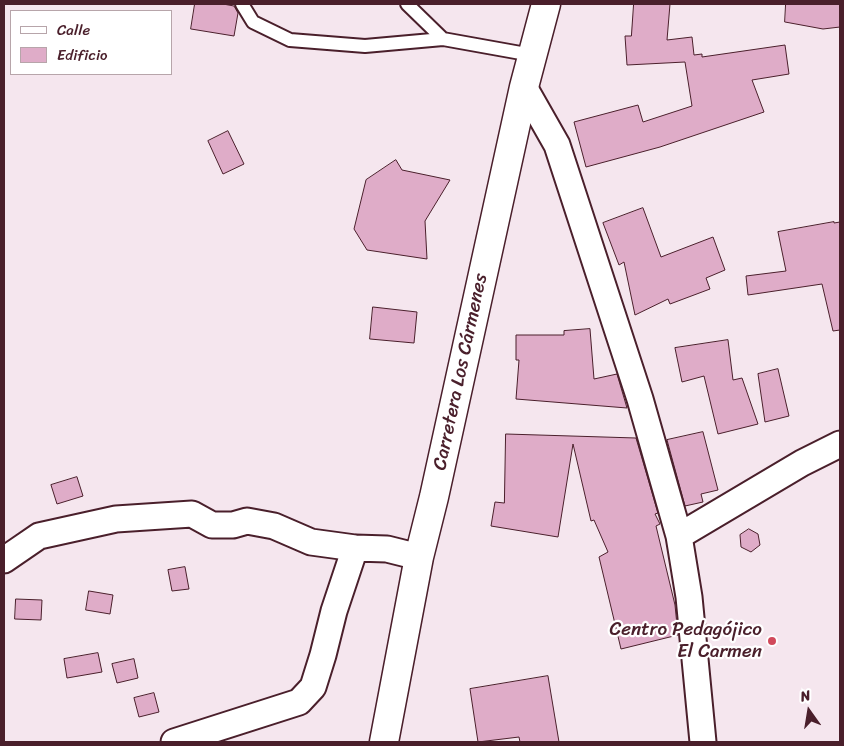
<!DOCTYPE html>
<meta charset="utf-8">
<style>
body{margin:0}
#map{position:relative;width:844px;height:746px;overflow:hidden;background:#f5e6ee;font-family:Sriracha,sans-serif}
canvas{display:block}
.frame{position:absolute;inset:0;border:5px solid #4a1f2b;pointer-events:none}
.legend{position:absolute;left:10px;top:10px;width:162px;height:65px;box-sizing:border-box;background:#fff;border:1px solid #b7a5aa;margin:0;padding:6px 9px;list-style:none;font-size:15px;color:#4a1f2b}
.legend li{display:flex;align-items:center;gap:10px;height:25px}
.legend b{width:25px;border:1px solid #b7a5aa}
.north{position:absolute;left:784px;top:686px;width:50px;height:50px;-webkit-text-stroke:4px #fff;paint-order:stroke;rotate:347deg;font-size:14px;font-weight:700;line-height:20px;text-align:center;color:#4a1f2b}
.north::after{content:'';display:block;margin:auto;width:18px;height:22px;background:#4a1f2b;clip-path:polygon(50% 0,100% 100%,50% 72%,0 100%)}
</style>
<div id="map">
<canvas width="844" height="746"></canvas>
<div class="frame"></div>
<ul class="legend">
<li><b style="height:6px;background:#fff"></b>Calle</li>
<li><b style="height:14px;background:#dfacc8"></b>Edificio</li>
</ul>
<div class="north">N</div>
</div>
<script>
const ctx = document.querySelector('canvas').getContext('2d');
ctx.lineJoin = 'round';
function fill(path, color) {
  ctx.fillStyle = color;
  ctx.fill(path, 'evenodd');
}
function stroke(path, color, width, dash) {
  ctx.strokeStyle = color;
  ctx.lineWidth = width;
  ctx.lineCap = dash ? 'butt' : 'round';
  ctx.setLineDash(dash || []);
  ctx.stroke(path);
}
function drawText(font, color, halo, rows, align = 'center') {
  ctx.font = font + ' Sriracha,sans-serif';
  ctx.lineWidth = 4.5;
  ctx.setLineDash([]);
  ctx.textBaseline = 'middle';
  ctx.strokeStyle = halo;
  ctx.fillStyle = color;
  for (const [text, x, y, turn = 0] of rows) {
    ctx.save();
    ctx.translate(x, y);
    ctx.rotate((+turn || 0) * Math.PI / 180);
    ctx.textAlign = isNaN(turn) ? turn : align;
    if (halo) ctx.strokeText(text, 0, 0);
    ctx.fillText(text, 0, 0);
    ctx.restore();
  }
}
const building = new Path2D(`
 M195 4H223L234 6 238 13 234 36 191 29Z
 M634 4H670L667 40 692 37 694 55 702 54V57L785 45 789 74 752 80 764 112 660 147 586 167 574 122 638 105 643 122 692 106 685 62 627 65 625 36H631Z
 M786 4H840V27L823 29 785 22Z
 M228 131 244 164 223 174 208 141Z
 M396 160 402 170 450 180 425 221 427 259 367 250 354 229 366 180Z
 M643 208 661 257 713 237 725 270 706 278 710 289 670 304 668 299 635 315 624 262 619 265 603 223Z
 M834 222V223L840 222V330L833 331 822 284 748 295 746 276 786 271 778 232Z
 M373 307 417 312 414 343 370 339Z
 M590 329 594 379 617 374 627 408 516 399 519 360H516V335H564V331Z
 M728 340 733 380 742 378 758 424 718 434 704 376 682 382 675 348Z
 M778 369 789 416 765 422 758 374Z
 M703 432 718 490 701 494 703 502 685 506 667 440Z
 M506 434 636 438 658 513 655 514 660 524 656 526 675 605 678 635 621 649 599 557 608 552 594 520 591 521 573 444 558 537 491 526 495 502 504 503Z
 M77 477 83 496 57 504 51 485Z
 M749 529 758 534 760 545 751 552 741 547 740 535Z
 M185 567 189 589 172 591 168 570Z
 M89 591 113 595 110 614 86 610Z
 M16 599 42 600 41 620 15 619Z
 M98 653 102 672 67 678 64 659Z
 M134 659 138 678 117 683 112 664Z
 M548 676 559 742H520L519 737 478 742 470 689Z
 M154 693 159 712 139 717 134 698Z`);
fill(building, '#dfacc8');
stroke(building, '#4a1f2b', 1);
const service = new Path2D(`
 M242 4 253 22 290 40 365 46 443 39 532 55
 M407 4 443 39`);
const minor = new Path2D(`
 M524 87 557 145 640 399 679 536 802 463 840 444
 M679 536 689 597 703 742
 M4 560 39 536 116 519 192 514 212 525H233L247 521 274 526 311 542 355 548 387 549 419 557
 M174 742 299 702 313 687 323 655 334 611 355 548`);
const secondary = new Path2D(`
 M384 742 419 557 434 497 524 87 546 4`);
stroke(service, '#4a1f2b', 16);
stroke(minor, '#4a1f2b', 29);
stroke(secondary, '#4a1f2b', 31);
stroke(service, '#fff', 12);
stroke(minor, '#fff', 25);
stroke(secondary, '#fff', 28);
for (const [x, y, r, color] of [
 [772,641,5,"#d1495b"]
]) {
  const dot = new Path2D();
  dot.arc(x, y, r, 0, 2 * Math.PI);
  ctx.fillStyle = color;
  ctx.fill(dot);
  stroke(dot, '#fff', 2);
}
drawText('19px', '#4a1f2b', '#fff', [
 ["Carretera Los Cármenes",461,372,-78]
]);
drawText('19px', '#4a1f2b', '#fff', [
 ["Centro Pedagójico",762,630],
 ["El Carmen",762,652]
], 'right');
</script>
